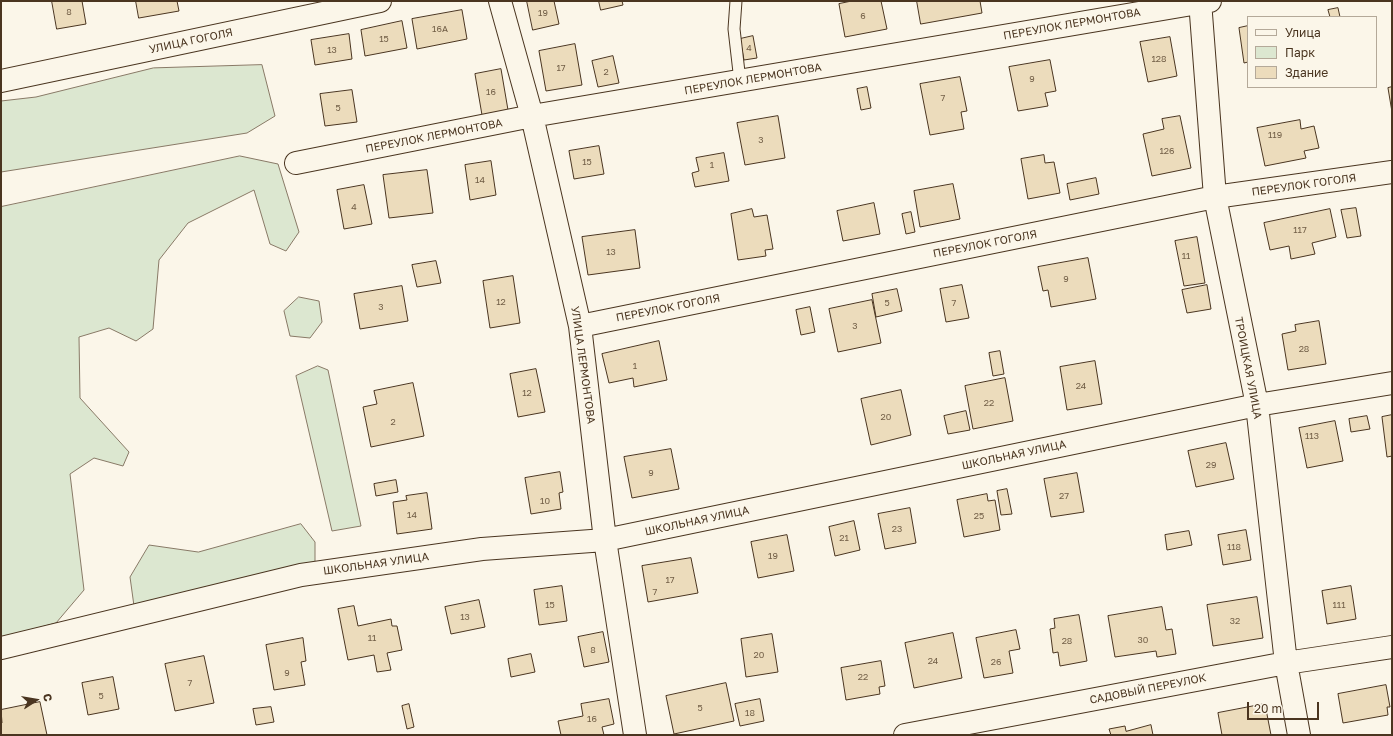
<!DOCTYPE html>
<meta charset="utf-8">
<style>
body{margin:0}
#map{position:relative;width:1393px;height:736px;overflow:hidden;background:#fbf6e9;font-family:"Golos Text",sans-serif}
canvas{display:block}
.frame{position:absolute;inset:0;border:2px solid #4a3520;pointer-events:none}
.legend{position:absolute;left:1247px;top:16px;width:130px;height:72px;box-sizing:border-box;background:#fbf6e9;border:1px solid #b4a999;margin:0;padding:5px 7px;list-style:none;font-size:12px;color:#4a3520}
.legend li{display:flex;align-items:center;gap:8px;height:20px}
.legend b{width:20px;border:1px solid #b4a999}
.north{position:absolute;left:16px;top:680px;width:40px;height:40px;-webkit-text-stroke:3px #fbf6e9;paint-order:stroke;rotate:78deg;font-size:11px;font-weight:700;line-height:16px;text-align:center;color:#4a3520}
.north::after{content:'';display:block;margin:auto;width:14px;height:18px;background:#4a3520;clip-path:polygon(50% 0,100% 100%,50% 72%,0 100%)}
.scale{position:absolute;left:1247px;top:702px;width:72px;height:18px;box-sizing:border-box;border:2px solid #4a3520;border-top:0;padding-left:5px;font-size:12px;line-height:14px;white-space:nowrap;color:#4a3520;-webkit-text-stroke:3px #fbf6e9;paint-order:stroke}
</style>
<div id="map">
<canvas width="1393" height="736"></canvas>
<div class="frame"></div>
<ul class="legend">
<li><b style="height:5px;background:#fbf6e9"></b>Улица</li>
<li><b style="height:11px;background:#dce7d0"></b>Парк</li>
<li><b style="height:11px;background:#ecdcbc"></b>Здание</li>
</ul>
<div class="north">С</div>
<div class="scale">20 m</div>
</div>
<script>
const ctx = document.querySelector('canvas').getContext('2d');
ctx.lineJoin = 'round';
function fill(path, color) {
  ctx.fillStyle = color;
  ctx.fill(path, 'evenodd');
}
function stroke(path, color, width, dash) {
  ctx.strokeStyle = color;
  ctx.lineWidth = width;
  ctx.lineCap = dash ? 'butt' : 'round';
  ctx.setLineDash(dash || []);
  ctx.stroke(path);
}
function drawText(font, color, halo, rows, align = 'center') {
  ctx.font = font + ' "Golos Text",sans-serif';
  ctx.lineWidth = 3;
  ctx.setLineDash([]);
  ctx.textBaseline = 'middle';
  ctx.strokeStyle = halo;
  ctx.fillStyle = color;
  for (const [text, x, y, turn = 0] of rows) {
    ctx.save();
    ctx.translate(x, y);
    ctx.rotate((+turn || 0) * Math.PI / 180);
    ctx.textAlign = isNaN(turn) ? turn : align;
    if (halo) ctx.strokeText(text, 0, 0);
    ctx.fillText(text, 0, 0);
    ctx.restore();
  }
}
const green = new Path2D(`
 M262 65 275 116 247 133 1 172V101L36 97 153 68Z
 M240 156 278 164 299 232 286 251 270 244 254 190 188 223 159 260 153 329 136 341 109 328 79 337 80 398 129 452 123 466 94 458 70 474 84 590 56 623 1 638V207Z
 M299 297 319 301 322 322 310 338 290 336 284 311Z
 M318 366 328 370 361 526 332 531 296 376Z
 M301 524 315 542V566L134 606 130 577 149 545 198 552Z`);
fill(green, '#dce7d0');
stroke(green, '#887966', 1);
const building = new Path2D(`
 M52 1H82L86 24 57 29Z
 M136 1H177L179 11 139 18Z
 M527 1H554L559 24 533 30Z
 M599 1H622L623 5 601 10Z
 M852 1H881L887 29 845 37 839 4Z
 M917 1H980L982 13 921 24Z
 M1338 8 1340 17H1330L1328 10Z
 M462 10 467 39 417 49 412 19Z
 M402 21 407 48 365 56 361 30Z
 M1248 26V62L1244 63 1239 28Z
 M349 34 352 59 315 65 311 40Z
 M753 36 757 58 744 60 740 39Z
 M1170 37 1177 76 1148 82 1140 42Z
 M575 44 582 85 546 91 539 51Z
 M613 56 619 83 598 87 592 61Z
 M1050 60 1056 91 1045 93 1048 106 1018 111 1009 67Z
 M501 69 508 110 482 115 475 74Z
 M960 77 967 111 961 112 964 129 930 135 920 84Z
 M867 87 871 108 861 110 857 89Z
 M1392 87V112L1388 88Z
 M352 90 357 122 325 126 320 94Z
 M778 116 785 158 745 165 737 123Z
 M1180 116 1191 168 1152 176 1143 134 1164 129 1162 119Z
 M1300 120 1301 129 1314 126 1319 148 1304 151 1306 158 1265 166 1257 128Z
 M599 146 604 174 574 179 569 151Z
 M724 153 729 181 695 187 692 173 699 171 696 158Z
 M1044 155 1045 163 1054 162 1060 193 1028 199 1021 159Z
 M491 161 496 195 470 200 465 165Z
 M427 170 433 213 389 218 383 175Z
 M1096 178 1099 194 1070 200 1067 184Z
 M953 184 960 219 920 227 914 191Z
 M364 185 372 224 344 229 337 190Z
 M874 203 880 234 843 241 837 211Z
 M1356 208 1361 236 1347 238 1341 210Z
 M752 209 754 217 767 215 773 249 765 250 766 256 738 260 731 214Z
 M1330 209 1336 237 1312 243 1315 254 1291 259 1289 246 1270 250 1264 223Z
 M911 212 915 232 906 234 902 214Z
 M635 230 640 268 588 275 582 237Z
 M1197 237 1205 283 1184 286 1175 241Z
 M1088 258 1096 299 1051 307 1048 290 1043 291 1038 267Z
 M436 261 441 283 417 287 412 265Z
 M513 276 520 323 490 328 483 281Z
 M962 285 969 318 946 322 940 289Z
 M1207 285 1211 309 1187 313 1182 290Z
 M402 286 408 321 360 329 354 294Z
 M897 289 902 311 876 317 872 294Z
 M872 300 881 343 838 352 829 309Z
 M810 307 815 332 801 335 796 310Z
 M1319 321 1326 364 1288 370 1282 334 1296 331 1295 325Z
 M659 341 667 380 634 387 633 378 609 383 602 354Z
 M1000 351 1004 374 993 376 989 353Z
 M1095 361 1102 404 1067 410 1060 367Z
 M536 369 545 412 518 417 510 374Z
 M1005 378 1013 421 973 429 965 386Z
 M413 383 424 436 371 447 363 407 377 404 374 391Z
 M901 390 911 435 871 445 861 399Z
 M966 411 970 430 948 434 944 416Z
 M1392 415V456L1387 457 1382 417Z
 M1367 416 1370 429 1351 432 1349 419Z
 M1335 421 1343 461 1307 468 1299 428Z
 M1226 443 1234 479 1196 487 1188 451Z
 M671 449 679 489 632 498 624 457Z
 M560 472 563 492 559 493 561 509 531 514 525 478Z
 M1077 473 1084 512 1051 517 1044 479Z
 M396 480 398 492 376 496 374 484Z
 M1007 489 1012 514 1001 515 997 491Z
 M427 493 432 529 397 534 393 502 407 500 406 496Z
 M987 494 988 501 995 500 1000 530 964 537 957 500Z
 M910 508 916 543 885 549 878 514Z
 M854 521 860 550 835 556 829 527Z
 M1246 530 1251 560 1223 565 1218 535Z
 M1189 531 1192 545 1167 550 1165 535Z
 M787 535 794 571 758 578 751 542Z
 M691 558 698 593 648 602 642 566Z
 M562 586 567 621 539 625 534 590Z
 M1351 586 1356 619 1327 624 1322 591Z
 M1257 597 1263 638 1213 646 1207 605Z
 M479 600 485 627 451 634 445 607Z
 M354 606 358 626 391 619 392 626H397L402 650 387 653 391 670 377 672 374 655 348 660 338 609Z
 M1162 607 1166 630 1172 629 1176 654 1157 657 1156 651 1115 657 1108 616Z
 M1079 615 1087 661 1060 666 1058 652 1053 653 1050 629 1055 628 1054 619Z
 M1016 630 1020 649 1009 651 1013 673 984 678 976 638Z
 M603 632 609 662 584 667 578 637Z
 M953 633 962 678 914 688 905 643Z
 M772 634 778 672 746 677 741 639Z
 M303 638 306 661 301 662 305 685 274 690 266 645Z
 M531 654 535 672 511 677 508 659Z
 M204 656 214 703 175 711 165 664Z
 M881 661 885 686 879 687 880 694 846 700 841 668Z
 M113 677 119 709 88 715 82 683Z
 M726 683 734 721 674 734 666 696Z
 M1386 685 1390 707H1387L1388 715 1343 723 1338 694Z
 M609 699 614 724 602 727 604 735H561L558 721 583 716 581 704Z
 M760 699 764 721 740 726 735 704Z
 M40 702 47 735H1V723H2L1 710Z
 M409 704 414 727 407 729 402 706Z
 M1265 704 1271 735H1222L1218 713Z
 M271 707 274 722 256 725 253 709Z
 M1151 725 1153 735H1111L1109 729 1125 726 1126 731Z`);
fill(building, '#ecdcbc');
stroke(building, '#4a3520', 1);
const service = new Path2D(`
 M736 1 734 29 740 81`);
const minor = new Path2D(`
 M500 1 532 116 580 326 605 540 635 735
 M1200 1 1215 197 1257 405 1286 663 1299 735
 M1 81 380 1
 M296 163 532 116 1210 1
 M580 326 1215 197 1392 172
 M1 648 301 575 482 549 605 540 1257 405 1392 383
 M905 735 1286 663 1392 647`);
stroke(service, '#4a3520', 13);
stroke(minor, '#4a3520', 24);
stroke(service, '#fbf6e9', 11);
stroke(minor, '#fbf6e9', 22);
drawText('9px', '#725f47', null, [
 ["8",69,12],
 ["19",543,13],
 ["6",863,16],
 ["16А",440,29],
 ["15",384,39],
 ["4",749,48],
 ["13",332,50],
 ["128",1159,59],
 ["17",561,68],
 ["2",606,72],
 ["9",1032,79],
 ["16",491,92],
 ["7",943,98],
 ["5",338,108],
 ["119",1275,135],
 ["3",761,140],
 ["126",1167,151],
 ["15",587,162],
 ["1",712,165],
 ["14",480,180],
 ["4",354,207],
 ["117",1300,230],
 ["13",611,252],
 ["11",1186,256],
 ["9",1066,279],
 ["12",501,302],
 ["5",887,303],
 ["7",954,303],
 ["3",381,307],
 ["3",855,326],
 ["28",1304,349],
 ["1",635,366],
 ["24",1081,386],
 ["12",527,393],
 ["22",989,403],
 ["20",886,417],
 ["2",393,422],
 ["113",1312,436],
 ["29",1211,465],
 ["9",651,473],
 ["27",1064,496],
 ["10",545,501],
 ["14",412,515],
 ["25",979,516],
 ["23",897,529],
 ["21",844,538],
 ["118",1234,547],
 ["19",773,556],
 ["17",670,580],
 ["7",655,592],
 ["15",550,605],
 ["111",1339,605],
 ["13",465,617],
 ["32",1235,621],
 ["11",372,638],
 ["30",1143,640],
 ["28",1067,641],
 ["8",593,650],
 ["20",759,655],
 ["24",933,661],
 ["26",996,662],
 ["9",287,673],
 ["22",863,677],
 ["7",190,683],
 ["5",101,696],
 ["5",700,708],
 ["18",750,713],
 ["16",592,719]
]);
drawText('11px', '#4a3520', '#fbf6e9', [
 ["ПЕРЕУЛОК ЛЕРМОНТОВА",1072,24,-10],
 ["УЛИЦА ГОГОЛЯ",191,41,-12],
 ["ПЕРЕУЛОК ЛЕРМОНТОВА",753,79,-10],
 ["ПЕРЕУЛОК ЛЕРМОНТОВА",434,136,-11],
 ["ПЕРЕУЛОК ГОГОЛЯ",1304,185,-8],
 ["ПЕРЕУЛОК ГОГОЛЯ",985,244,-11],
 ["ПЕРЕУЛОК ГОГОЛЯ",668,308,-11],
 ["УЛИЦА ЛЕРМОНТОВА",583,365,82],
 ["ТРОИЦКАЯ УЛИЦА",1248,368,79],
 ["ШКОЛЬНАЯ УЛИЦА",1014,455,-12],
 ["ШКОЛЬНАЯ УЛИЦА",697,521,-12],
 ["ШКОЛЬНАЯ УЛИЦА",376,564,-8],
 ["САДОВЫЙ ПЕРЕУЛОК",1148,689,-11]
]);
</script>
